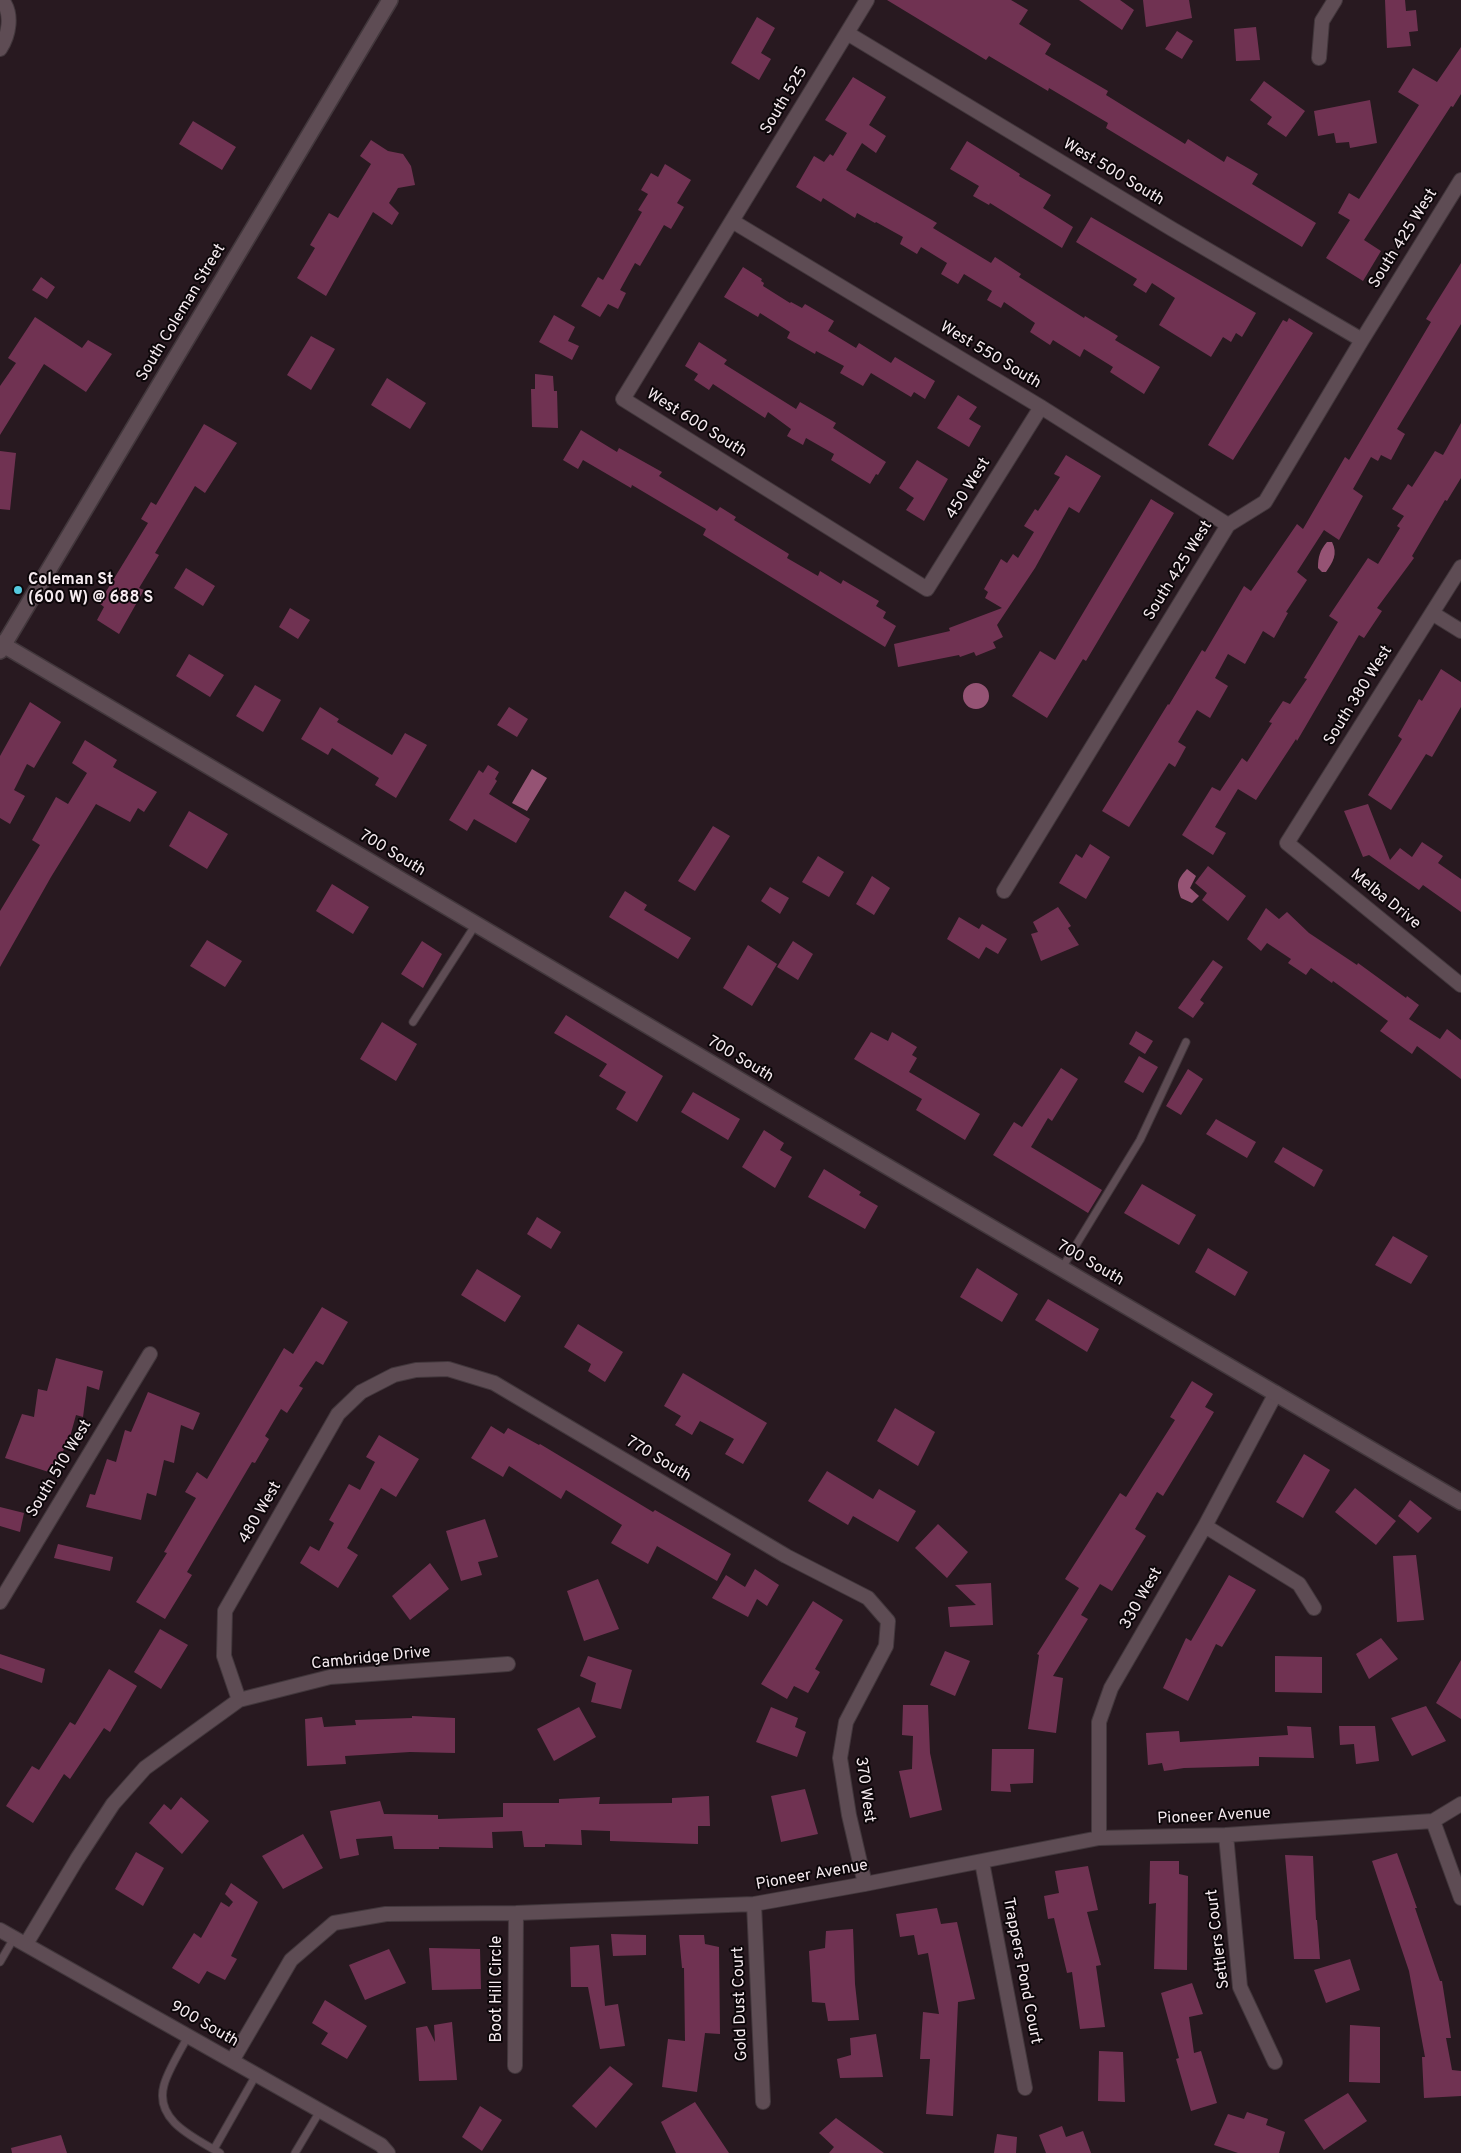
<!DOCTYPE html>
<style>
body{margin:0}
canvas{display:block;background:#281920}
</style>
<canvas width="1461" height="2153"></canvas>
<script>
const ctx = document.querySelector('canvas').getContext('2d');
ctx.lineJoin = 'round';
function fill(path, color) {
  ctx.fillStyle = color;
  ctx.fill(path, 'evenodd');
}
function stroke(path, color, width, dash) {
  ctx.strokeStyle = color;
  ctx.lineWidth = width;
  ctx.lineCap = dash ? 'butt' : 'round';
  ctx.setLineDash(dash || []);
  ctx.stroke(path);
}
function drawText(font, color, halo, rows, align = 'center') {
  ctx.font = font + ' Overpass,sans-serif';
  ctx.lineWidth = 4;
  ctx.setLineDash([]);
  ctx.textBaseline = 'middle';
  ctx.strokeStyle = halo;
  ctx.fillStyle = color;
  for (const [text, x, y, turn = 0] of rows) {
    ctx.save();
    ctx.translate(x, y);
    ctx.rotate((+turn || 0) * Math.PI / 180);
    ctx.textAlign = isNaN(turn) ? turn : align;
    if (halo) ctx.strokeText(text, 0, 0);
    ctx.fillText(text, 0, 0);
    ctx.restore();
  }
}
fill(new Path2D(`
 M1327 542H1332C1338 554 1333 562 1326 572H1322L1318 568C1318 557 1320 550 1327 542Z
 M963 696a13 13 0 1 1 26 0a13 13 0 1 1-26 0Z
 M532 769 547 778 527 811 512 803Z
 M1187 869 1196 876 1190 888 1199 896 1192 903 1181 898C1176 884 1177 880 1187 869Z`), '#955374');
fill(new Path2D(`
 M887 0H1011L1028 10 1019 24 1051 44 1045 54 1108 91 1106 95 1185 144 1188 139 1224 162 1227 156 1258 174 1252 184 1316 223 1302 247 1106 128 1108 123 1049 88 1048 91 989 56 986 60Z
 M1079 0H1120L1134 10 1122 30Z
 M1143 0H1189L1192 18 1146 27Z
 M1385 0H1405L1406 11 1416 10 1418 31 1409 32 1411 46 1387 48Z
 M757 17 775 28 761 53 771 59 759 80 731 63Z
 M1256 27 1260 60 1236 61 1234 29Z
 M1177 31 1193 41 1182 59 1165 49Z
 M1461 47V94L1453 107 1451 106 1364 240 1381 251 1363 281 1326 258 1350 220 1338 213 1349 193 1359 199 1419 105 1398 92 1413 68 1437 82Z
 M853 77 886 97 869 125 886 136 876 153 862 143 846 170 937 223 933 228 991 263 995 257 1021 274 1019 277 1084 318 1085 316 1118 336 1115 340 1160 367 1144 394 1110 372 1113 367 1084 349 1080 357 1053 340 1050 345 1030 332 1035 323 1004 302 1001 308 987 300 992 291 964 274 958 284 941 274 947 263 921 247 917 254 900 244 903 237 876 222 875 223 857 213 855 218 823 198 821 202 796 187 814 156 824 162 830 154 833 156 847 133 825 120Z
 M1264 81 1305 111 1286 137 1267 124 1272 117 1250 100Z
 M1370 100 1377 143 1350 148 1349 142 1336 143 1334 133 1318 136 1314 111Z
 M193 121 236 147 222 170 179 144Z
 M371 140 388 151 403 154 411 166 415 185 398 188 389 203 399 213 392 225 373 212 326 296 297 278 315 248 310 245 329 213 338 218 371 164 360 156Z
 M967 141 1020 174 1019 176 1051 195 1043 208 1073 227 1062 248 990 203 989 205 973 196 979 186 950 169Z
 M665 164 691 180 677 203 684 207 671 229 664 225 640 266 635 263 620 290 626 293 618 309 608 304 600 317 581 306 598 277 603 280 642 212 638 210 648 194 641 190 651 173 658 177Z
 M1091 217 1256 313 1242 337 1236 333 1231 342 1223 337 1211 357 1159 325 1175 298 1152 283 1146 293 1133 285 1137 279 1076 242Z
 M1461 263V324L1397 429 1405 434 1391 460 1381 455 1378 461 1371 457 1353 489 1363 496 1339 540 1324 530 1297 572 1307 580 1286 612 1288 613 1274 638 1263 631 1245 664 1228 654 1215 678 1228 686 1210 718 1197 710 1178 742 1186 747 1175 767 1169 763 1129 827 1102 811 1168 704 1169 705 1202 650 1205 652 1244 586 1251 591 1297 524 1303 529 1345 457 1349 460 1431 322 1426 319Z
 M743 267 762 279 761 281 764 283 763 286 790 303 791 302 802 308 805 304 834 321 828 331 856 348 859 343 891 363 895 357 935 381 925 399 914 392 911 397 871 373 863 386 840 373 844 366 816 351 815 354 787 338 790 332 760 313 758 317 724 297Z
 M41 277 55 287 47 299 32 290Z
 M554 315 575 327 568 341 579 346 572 360 539 342Z
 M35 317 82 348 88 340 112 354 86 392 44 364 0 435V386L16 363 8 358Z
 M1289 318 1313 333 1233 460 1208 445 1283 320 1287 322Z
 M311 336 335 349 311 390 287 375Z
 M699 342 727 360 724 364 796 409 800 402 836 423 833 428 886 462 878 475 876 474 870 484 831 460 834 454 806 438 803 445 787 436 791 429 768 412 765 418 713 384 709 390 694 380 698 374 685 366Z
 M535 374 553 376 554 391H557L558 428 532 427 531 389H535Z
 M387 378 426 403 410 429 371 405Z
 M958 395 977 407 969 419 981 426 969 447 937 428Z
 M1461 423V478L1447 501 1445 500 1412 556 1414 558 1377 608 1382 611 1364 638 1359 635 1297 741 1296 739 1256 800 1238 789 1215 827 1226 833 1213 855 1182 835 1212 787 1220 791 1242 758 1247 762 1272 723 1269 722 1283 701 1290 704 1307 679 1304 678 1338 622 1329 616 1368 558 1378 564 1400 528 1397 526 1404 516 1392 509 1408 484 1412 487 1435 451 1443 455Z
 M204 424 237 443 205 493 195 486 155 553 159 555 139 588 144 590 119 634 97 620 104 607 99 603 148 523 141 519 151 502 156 505Z
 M581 430 617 452 619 448 662 472 659 476 717 511 720 507 736 517 734 520 789 554 787 558 818 576 820 571 841 584 843 580 879 601 876 606 886 612 883 618 896 626 885 647 703 535 706 529 632 485 631 488 583 460 578 469 563 460Z
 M0 451 16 453 10 510 0 509Z
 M1066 455 1101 476 1079 513 1069 507 1035 568 997 625 1003 637 993 642 996 648 976 656 974 652 960 657 959 655 898 667 894 644 950 631 949 628 1002 608 985 598 988 592 984 589 1001 559 1007 563 1013 554 1018 558 1034 532 1024 526 1035 509 1038 511 1060 477 1054 474Z
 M917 460 948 479 924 521 906 510 914 498 899 488Z
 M1151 499 1174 513 1086 661 1083 659 1047 718 1012 696 1040 651 1055 660Z
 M186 568 215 586 203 606 174 588Z
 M290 608 310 620 298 639 279 627Z
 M189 654 224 675 210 697 176 676Z
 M1441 669 1461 682V707L1432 757 1426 754 1391 810 1368 795 1402 739 1398 736 1419 699 1422 701Z
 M255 685 281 700 263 732 236 716Z
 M30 702 61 722 34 768 27 764 14 790 25 796 10 824 0 818V756Z
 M320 707 339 719 337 722 392 755 405 733 427 745 396 798 375 785 379 778 332 748 328 755 301 739Z
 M509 707 528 719 517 737 497 725Z
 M85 740 117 760 113 767 157 792 144 812 138 808 130 822 96 804 51 877 0 967V911L40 845 32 840 56 797 68 804 87 773 72 763Z
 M488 765 499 772 495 779 497 781 489 794 530 819 516 843 474 819 467 831 449 820 479 770 483 773Z
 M1368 804 1390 860 1400 848 1412 857 1422 842 1443 856 1438 863 1461 879V912L1423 885 1419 890 1369 855 1363 857 1344 811Z
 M189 811 228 834 207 869 169 846Z
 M713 826 730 836 695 891 678 881Z
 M1090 844 1110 857 1086 899 1059 883 1076 854 1082 858Z
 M818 856 844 872 829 897 802 882Z
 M1208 866 1246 896 1228 921 1202 900 1207 893 1195 883Z
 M872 876 890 888 874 915 856 904Z
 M332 884 369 907 353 934 316 911Z
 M770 887 789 898 780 914 761 901Z
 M625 891 647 905 644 910 691 938 678 959 609 917Z
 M1058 907 1071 926 1068 928 1079 945 1041 961 1031 934 1038 932 1033 922Z
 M1266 908 1279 919 1287 912 1309 933 1357 965 1358 963 1406 998 1407 996 1419 1005 1409 1019 1440 1039 1447 1029 1461 1040V1079L1417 1046 1412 1054 1380 1031 1388 1021 1333 981 1332 983 1311 968 1306 975 1288 963 1291 959 1267 943 1261 951 1247 939Z
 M959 917 979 929 982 924 1007 939 998 954 986 947 979 959 947 939Z
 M207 940 242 961 225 987 190 966Z
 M422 941 442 954 423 988 401 974Z
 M793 941 813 954 798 980 777 967Z
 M748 945 777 964 752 1006 723 988Z
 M1213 960 1223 967 1200 1000 1204 1003 1193 1018 1178 1008Z
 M566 1015 663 1076 637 1122 616 1109 626 1092 599 1076 607 1064 554 1033Z
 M382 1022 417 1044 396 1081 360 1059Z
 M1136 1031 1153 1041 1145 1054 1129 1044Z
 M871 1032 888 1041 892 1032 917 1047 912 1055 917 1058 909 1072 980 1114 965 1140 916 1110 922 1099 854 1059Z
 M1139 1056 1158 1067 1143 1093 1124 1082Z
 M1061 1068 1078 1079 1052 1121 1048 1118 1031 1147 1102 1190 1088 1213 993 1155 1014 1122 1022 1127Z
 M1188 1069 1203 1079 1181 1115 1166 1106Z
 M693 1092 740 1119 728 1140 681 1112Z
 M1216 1119 1256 1142 1247 1158 1206 1134Z
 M764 1130 784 1143 780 1150 792 1157 775 1188 742 1167Z
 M1283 1147 1323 1170 1314 1187 1274 1162Z
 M824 1169 861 1192 859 1195 878 1206 865 1229 808 1197Z
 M1142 1184 1196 1215 1179 1245 1124 1213Z
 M537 1217 561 1232 551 1249 527 1234Z
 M1393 1236 1428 1256 1411 1284 1375 1265Z
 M1208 1248 1248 1272 1235 1296 1195 1272Z
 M977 1268 1018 1294 1002 1322 960 1297Z
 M477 1269 521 1296 505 1322 461 1295Z
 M1048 1299 1099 1329 1087 1352 1035 1320Z
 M322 1307 348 1322 323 1365 316 1361 299 1386 303 1388 287 1413 281 1409 265 1436 269 1439 255 1463 252 1462 187 1572 192 1575 165 1619 136 1602 167 1553 164 1552 196 1498 185 1492 197 1472 207 1479 284 1348 293 1354Z
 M578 1324 623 1352 605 1382 588 1371 591 1364 564 1347Z
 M56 1358 103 1371 99 1390 87 1386 83 1417 76 1415 68 1444 66 1443 55 1474 5 1458 22 1414 34 1417 38 1389 47 1391Z
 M683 1373 767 1423 743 1464 725 1454 734 1439 700 1421 692 1435 675 1425 681 1416 664 1406Z
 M1192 1381 1213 1394 1205 1407 1214 1412 1163 1496 1157 1492 1135 1529 1146 1536 1112 1591 1100 1584 1081 1615 1088 1619 1053 1676 1063 1678 1056 1733 1028 1729 1039 1655 1037 1654 1079 1588 1065 1579 1120 1493 1126 1497 1175 1420 1170 1417Z
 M148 1392 200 1413 193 1430 181 1425 174 1463 164 1460 156 1496 147 1493 141 1520 86 1507 90 1494 95 1495 107 1459 116 1462 125 1430 131 1432Z
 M895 1408 935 1432 918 1466 877 1441Z
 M491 1426 504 1434 508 1428 539 1445 540 1444 653 1512 655 1510 731 1554 717 1581 657 1546 648 1564 611 1543 622 1525 566 1490 561 1499 509 1466 503 1477 471 1458Z
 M379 1435 419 1459 396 1497 381 1488 347 1548 358 1555 338 1588 300 1563 310 1546 319 1551 334 1523 329 1520 349 1484 360 1490 375 1462 366 1457Z
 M1304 1454 1330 1470 1303 1518 1276 1502Z
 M827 1471 873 1499 879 1489 916 1511 898 1542 853 1516 848 1525 808 1501Z
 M1355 1488 1396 1521 1376 1545 1335 1512Z
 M1410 1500 1432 1518 1418 1533 1398 1516Z
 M0 1507 24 1513 20 1532 0 1526Z
 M485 1519 498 1557 478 1562 482 1575 461 1581 446 1531Z
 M938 1524 968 1552 947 1578 915 1548Z
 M58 1544 113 1557 110 1571 54 1558Z
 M1416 1555 1424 1620 1397 1622 1393 1556Z
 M430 1563 449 1589 410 1620 392 1596Z
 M755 1569 779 1585 767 1606 757 1599 748 1617 712 1598 726 1575 745 1587Z
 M1229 1575 1256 1590 1222 1647 1216 1644 1188 1701 1163 1688 1186 1638 1191 1641Z
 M598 1579 619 1629 584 1641 567 1591Z
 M991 1583 993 1625 950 1627 948 1607 976 1605 955 1585Z
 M813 1601 843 1620 815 1669 820 1672 808 1693 794 1686 787 1699 761 1684Z
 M160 1629 188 1645 161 1689 134 1672Z
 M1381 1638 1398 1659 1369 1679 1356 1654Z
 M945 1651 970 1661 955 1696 930 1685Z
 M0 1654 45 1669 42 1683 0 1668Z
 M588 1656 632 1670 621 1709 591 1702 596 1683 580 1676Z
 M1275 1656 1322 1657V1693L1275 1692Z
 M1461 1660V1719L1436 1703Z
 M109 1669 137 1686 110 1732 104 1728 70 1779 64 1774 33 1823 6 1806 32 1766 39 1770 70 1722 75 1725Z
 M903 1705H928L930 1753 942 1810 910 1818 899 1771 912 1769 913 1736 902 1735Z
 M1426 1706 1446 1741 1412 1756 1391 1718Z
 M579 1707 596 1737 554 1761 537 1729Z
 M771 1707 798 1718 795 1727 806 1732 797 1757 756 1742Z
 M412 1716 455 1718V1753L410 1752 345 1756 346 1764 307 1766 305 1719 322 1717 324 1727 356 1725 355 1720 412 1718Z
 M1287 1726 1311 1727 1314 1758 1259 1757V1766L1184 1768 1164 1771 1162 1763 1148 1765 1146 1733 1179 1731 1180 1742 1288 1735Z
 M1339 1726H1375L1379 1761 1356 1764 1354 1744 1340 1745Z
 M992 1749H1034L1033 1783 1010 1784 1011 1792 991 1791Z
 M805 1789 818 1834 781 1842 771 1796Z
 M709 1796 710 1826H698V1844L610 1841V1831L581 1830 582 1845 545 1844V1847H524L522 1831 492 1832 493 1848 439 1847V1849H394L392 1836 356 1839 359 1855 340 1859 330 1811 380 1801 384 1814 438 1815V1819L503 1817V1803H559V1799L600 1797 599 1804 672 1803V1798Z
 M181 1797 209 1821 182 1854 149 1823 164 1804 171 1810Z
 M303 1834 323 1868 283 1889 262 1856Z
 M136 1852 164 1868 143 1906 115 1889Z
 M1397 1853 1417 1908H1415L1440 1981H1442L1451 2038H1446L1452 2070 1461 2071V2096L1424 2098 1422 2057H1425L1409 1971 1372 1861Z
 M1285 1855 1313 1856 1316 1920H1317L1320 1959H1294Z
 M1150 1861H1179V1874L1188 1876 1187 1970 1154 1969 1156 1903 1149 1904Z
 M1088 1866 1098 1910 1087 1912 1101 1965 1096 1966 1105 2027 1080 2029 1072 1972 1067 1973 1054 1918 1048 1919 1044 1896 1059 1893 1055 1871Z
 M231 1883 258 1902 231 1956 237 1959 225 1980 207 1971 199 1984 172 1968 194 1933 201 1938 221 1902 229 1907 233 1902 225 1894Z
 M937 1908 941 1924 957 1922 975 1999 958 2002 953 2116 926 2114 930 2059H920L923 2012 939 2014 928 1953 918 1955 914 1935 900 1937 896 1914Z
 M853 1929 855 1984 859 2020 828 2021 825 2003 812 2002 809 1951 825 1948 826 1931Z
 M611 1934 646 1935V1955L613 1956Z
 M679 1935H704L705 1944 719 1947 720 2034 705 2033 697 2092 662 2087 668 2039 685 2041 684 1968H682Z
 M599 1945 605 2006 618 2004 625 2046 600 2049 588 1987H571L570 1947Z
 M429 1948 480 1949 481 1989 432 1990Z
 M389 1949 406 1983 365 2000 349 1965Z
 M1350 1959 1360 1990 1326 2003 1314 1970Z
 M1192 1983 1203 2014 1189 2017 1194 2053 1201 2051 1217 2103 1191 2111 1176 2059 1179 2058 1161 1993Z
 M325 2000 367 2026 347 2059 321 2044 328 2033 312 2023Z
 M452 2022 457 2080 419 2081 416 2028 427 2026 435 2042 434 2025Z
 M1350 2025 1380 2027V2083L1349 2082Z
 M876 2034 883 2077 840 2078 837 2059 851 2055 850 2038Z
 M1099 2051 1123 2052 1125 2102 1098 2101Z
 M610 2066 633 2084 596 2128 572 2106Z
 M1348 2093 1367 2121 1324 2150 1304 2120Z
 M695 2102 729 2153H676L661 2122Z
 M480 2106 502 2120 482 2151 462 2137Z
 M1247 2112 1268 2119 1266 2125 1285 2132 1279 2153H1238L1214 2145 1228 2114 1244 2119Z
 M836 2118 884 2153H829L834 2147 819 2133Z
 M1062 2126 1066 2137 1083 2131 1091 2153H1046L1039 2135Z
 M997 2134 1017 2137 1016 2153H994Z
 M61 2135 67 2153H12L11 2148Z`), '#703252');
const lane = new Path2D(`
 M413 1022 476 924
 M1062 1268 1140 1140 1186 1042
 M0 1962 14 1938
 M188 2036C181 2050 168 2070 164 2085 154 2121 195 2138 220 2153
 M214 2149 256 2075
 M295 2153 320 2111`);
const street = new Path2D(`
 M867 0 623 399 927 589 1041 407
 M847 33 1172 229 1362 340
 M0 49C9 35 13 14 2 0
 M1319 58 1322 21 1335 0
 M732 221 1041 407 1228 525
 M1461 567 1287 843 1461 985
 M1432 613 1461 631
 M1004 891 1228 525 1265 502 1362 340 1461 180
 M1205 1526 1299 1584 1314 1608
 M0 1602 150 1354
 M239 1700 224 1656 225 1611 338 1414 361 1392 394 1375 416 1370 448 1369 494 1383 786 1556 868 1598 888 1621 886 1646 846 1722 840 1758 849 1815 865 1884
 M1433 1821 1461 1898
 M1226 1835 1240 1987 1275 2062
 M1099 1838V1722L1111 1688 1205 1526 1276 1393
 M982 1862 1025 2088
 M754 1904 763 2102
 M0 1930 381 2145 388 2153
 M26 1944 77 1859 113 1804 145 1768 239 1700 330 1677 508 1664
 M232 2061 291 1960 334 1923 386 1914 516 1913 754 1904 865 1884 1099 1838 1226 1835 1433 1821 1461 1804
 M515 2066 516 1913`);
const secondary = new Path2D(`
 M0 643 782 1105 1461 1502
 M0 651 390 0`);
stroke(lane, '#42373c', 9);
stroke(street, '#42373c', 16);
stroke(secondary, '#42373c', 18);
stroke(lane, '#5e4c54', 7);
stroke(street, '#5e4c54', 14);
stroke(secondary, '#5e4c54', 15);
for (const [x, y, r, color] of [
 [18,590,5,"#55cadf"]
]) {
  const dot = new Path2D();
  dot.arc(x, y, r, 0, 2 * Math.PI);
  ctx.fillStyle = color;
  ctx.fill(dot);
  stroke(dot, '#0c0609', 2);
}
drawText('16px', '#f5eaef', '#0c0609', [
 ["South 525",785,101,-59],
 ["West 500 South",1113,173,31],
 ["South 425 West",1404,239,-58],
 ["South Coleman Street",182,313,-59],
 ["West 550 South",990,356,31],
 ["West 600 South",696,424,32],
 ["450 West",969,489,-58],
 ["South 425 West",1179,571,-58],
 ["South 380 West",1359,696,-58],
 ["700 South",392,854,31],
 ["Melba Drive",1385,900,39],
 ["700 South",740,1060,31],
 ["700 South",1090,1264,30],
 ["770 South",658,1460,31],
 ["South 510 West",60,1469,-59],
 ["480 West",261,1513,-60],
 ["330 West",1142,1599,-60],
 ["Cambridge Drive",371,1659,-6],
 ["370 West",864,1790,82],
 ["Pioneer Avenue",1214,1817,-3],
 ["Pioneer Avenue",812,1876,-10],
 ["Settlers Court",1219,1939,-97],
 ["Trappers Pond Court",1021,1971,79],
 ["Boot Hill Circle",498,1989,-90],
 ["Gold Dust Court",741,2004,-92],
 ["900 South",204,2025,30]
]);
drawText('bold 16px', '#f5eaef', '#0c0609', [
 ["Coleman St",28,581],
 ["(600 W) @ 688 S",28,599]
], 'left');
</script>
